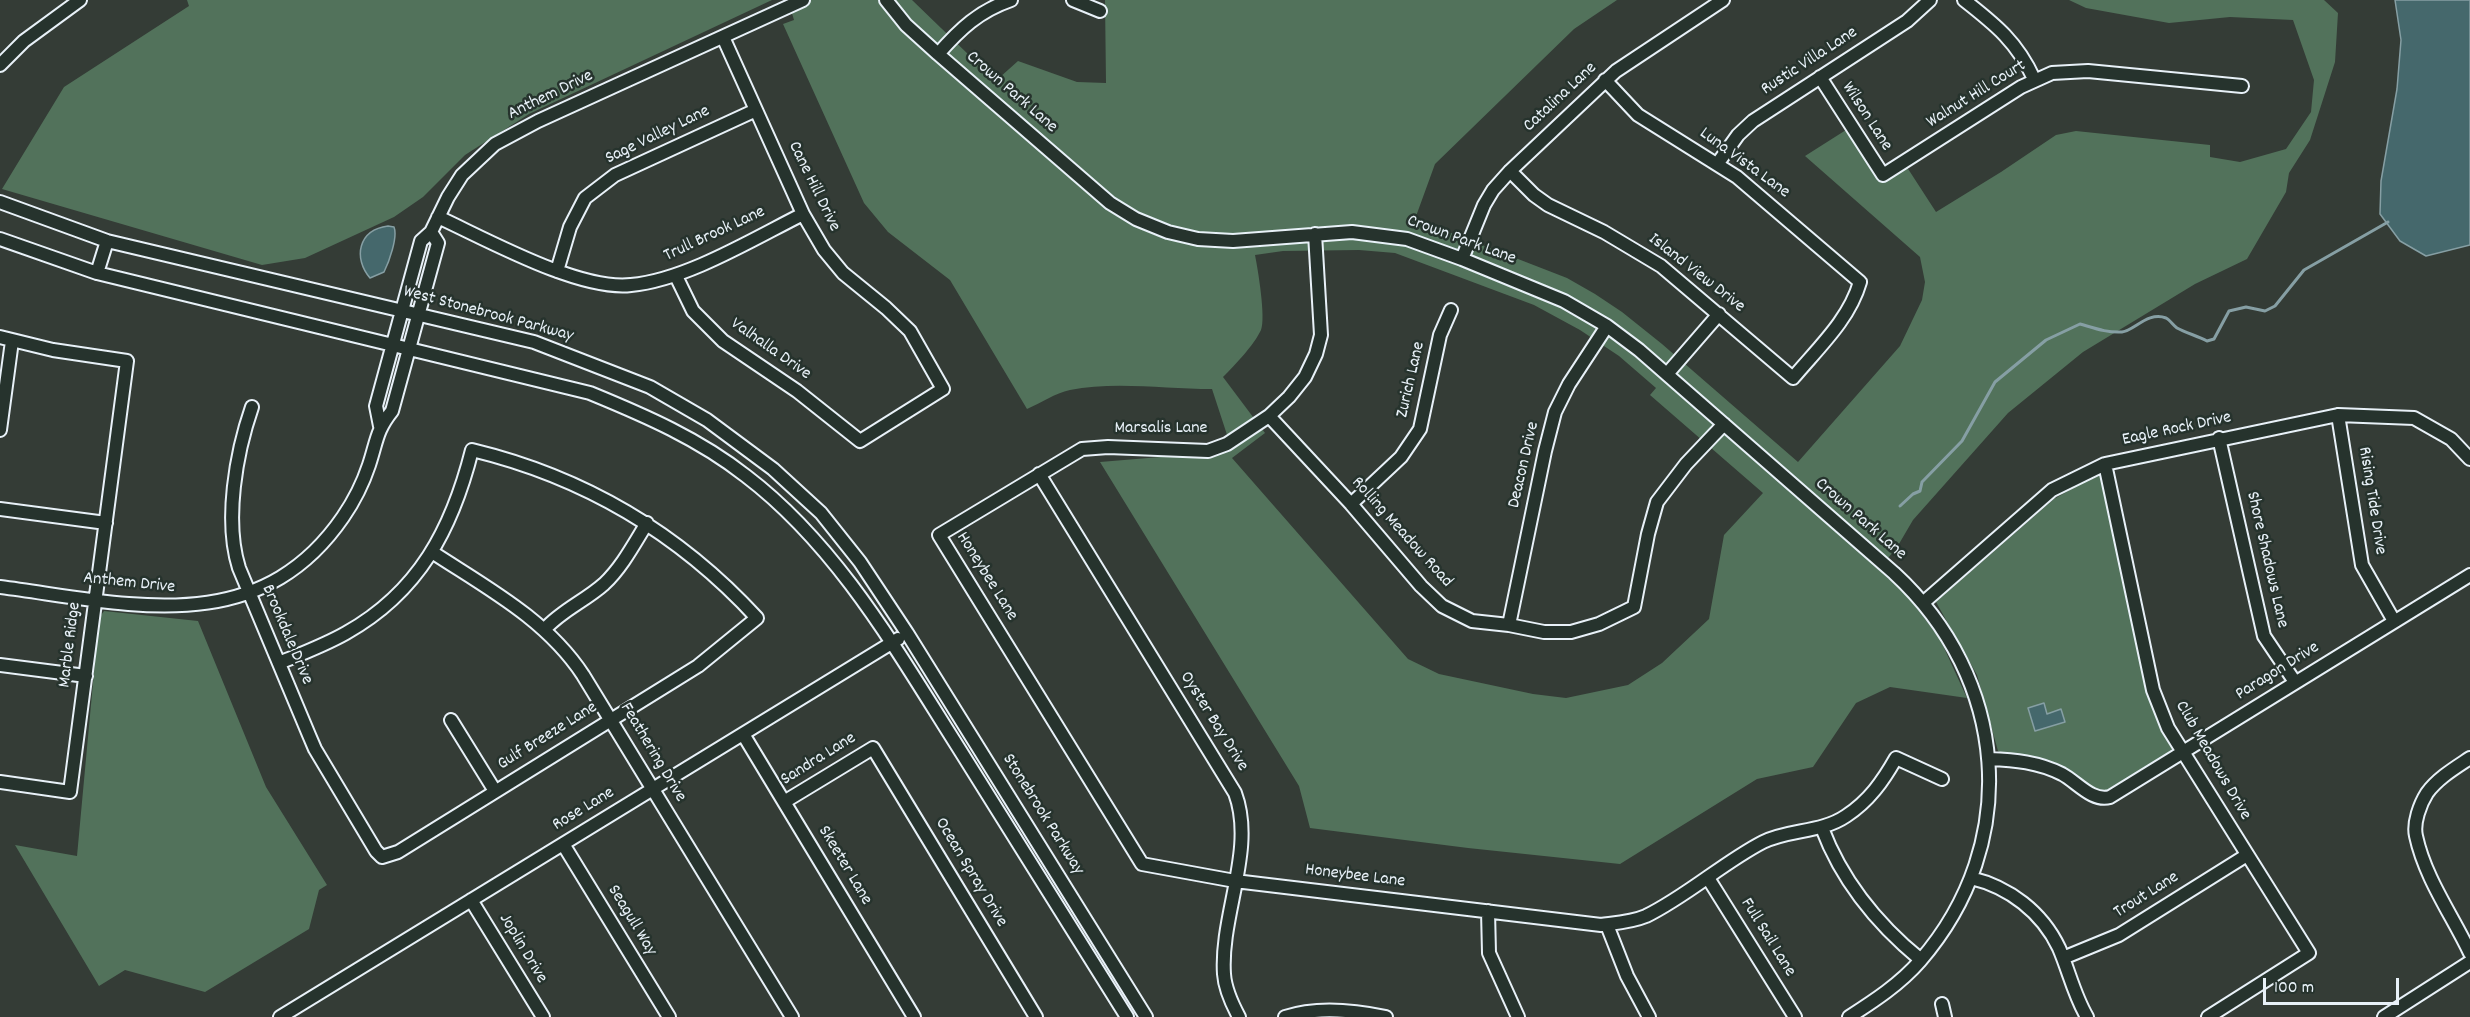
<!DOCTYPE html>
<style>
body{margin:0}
#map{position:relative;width:2470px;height:1017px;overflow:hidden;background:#343c36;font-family:Dekko,sans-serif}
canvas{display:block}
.scale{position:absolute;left:2263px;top:978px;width:136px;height:27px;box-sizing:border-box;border:3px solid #e8f1f8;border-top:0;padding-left:8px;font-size:18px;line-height:21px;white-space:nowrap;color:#e8f1f8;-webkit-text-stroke:4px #26332d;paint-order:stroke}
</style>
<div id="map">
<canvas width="2470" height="1017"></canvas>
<div class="scale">100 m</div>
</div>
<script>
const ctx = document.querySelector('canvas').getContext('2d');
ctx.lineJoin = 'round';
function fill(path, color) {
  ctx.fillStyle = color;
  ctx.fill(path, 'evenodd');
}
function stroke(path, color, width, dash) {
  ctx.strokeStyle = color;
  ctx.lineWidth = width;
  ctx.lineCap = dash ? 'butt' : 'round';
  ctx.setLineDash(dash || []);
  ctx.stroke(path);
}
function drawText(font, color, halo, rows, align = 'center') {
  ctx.font = font + ' Dekko,sans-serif';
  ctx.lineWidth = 5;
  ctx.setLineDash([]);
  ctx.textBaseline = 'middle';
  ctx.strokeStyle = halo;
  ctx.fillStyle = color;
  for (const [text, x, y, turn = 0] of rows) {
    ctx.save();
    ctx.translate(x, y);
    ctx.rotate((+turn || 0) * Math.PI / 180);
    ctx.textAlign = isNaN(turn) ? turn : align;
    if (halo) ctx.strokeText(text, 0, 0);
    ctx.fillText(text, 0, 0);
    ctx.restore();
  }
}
fill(new Path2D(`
 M187 0H772L529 114 465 155 423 197 394 217 305 258 262 265 2 189 64 87 189 6Z
 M788 0H912L970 56 999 78 1018 61 1077 82 1106 83 1105 0H1617L1574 29 1435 164 1415 219 1567 278 1595 294 1622 312 1662 344 1798 462 1900 346 1922 300 1925 282 1920 257 1805 156 1857 123 1881 164 1886 165 1901 158 1936 212 2001 172 2056 135 2076 131 2210 145V157L2240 162 2286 149 2311 112 2314 80 2293 20 2230 17 2169 23 2086 8 2069 0H2324L2338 13 2335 62 2310 140 2289 173 2286 192 2247 259 2195 284 2083 352 2008 413 1913 520 1896 549 1878 569 1910 599 1940 639 1967 698 1890 687 1856 703 1813 767 1757 779 1620 864 1468 848 1310 828 1299 786 1100 462 1184 455 1231 447 1212 389C1167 389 1113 381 1070 390 1055 393 1041 403 1027 409L950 280 888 232 864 203 783 24 794 20ZM1359 250 1395 253 1534 305 1580 330 1619 356 1656 388 1650 395 1763 493 1724 535 1709 619 1662 663 1628 685 1566 698 1533 694 1439 674 1408 659 1232 458 1265 433 1223 377C1235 365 1254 345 1261 330 1266 318 1258 270 1255 255L1283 251Z
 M2096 475 2102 477 2146 686 2153 706 2172 748 2170 754 2102 793C2081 781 2059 764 2035 757 2023 754 2008 758 1998 751L1977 675 1936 602 2054 499Z
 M104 611 198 621 266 787 327 885 319 890 309 929 205 992 125 970 99 986 15 845 77 856 99 618Z`), '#52725b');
const water = new Path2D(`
 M2395 0H2470V245L2426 256 2400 241 2380 214 2381 181 2397 89 2401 40Z
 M388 226 394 227C398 237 389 262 384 272L370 278C353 258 358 230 388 226Z
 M2044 703 2047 714 2061 709 2065 722 2035 731 2028 708Z`);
fill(water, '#45686c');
stroke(water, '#869fa4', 1.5);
stroke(new Path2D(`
 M1900 506 1913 494 1920 491 1922 482 1962 441 1995 382 2046 340 2080 324C2094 328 2107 333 2122 332 2134 331 2148 311 2166 318 2170 320 2173 325 2177 328 2186 333 2198 336 2207 341L2214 339 2229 311 2246 307 2265 311 2275 306 2304 270 2388 222`), '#869fa4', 3);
const minor = new Path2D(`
 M886 0 906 25 938 54 1110 203 1136 219 1168 232 1198 239 1233 241 1352 232 1407 239 1462 259 1564 301 1607 326 1639 350 1894 573C2008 678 2023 842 1920 961 1900 984 1874 1001 1849 1017
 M1073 0 1100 11
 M1964 0C1996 25 2017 42 2034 79
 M938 54C960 29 979 11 1011 0
 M0 65 24 41 80 0
 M1820 77 1883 175 2021 87 2052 73 2088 71 2242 86
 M1718 163 1738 135 1753 121 1907 21 1930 0
 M1510 171 1534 195 1548 205 1604 232 1661 266 1793 378C1818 348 1849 320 1860 282L1737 177 1638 115 1605 80
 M0 202 107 241 534 342 650 387 707 420 773 469 821 513 860 562 907 633 1146 1017
 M438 217C486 239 579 291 631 285 686 280 753 239 803 214
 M1315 234 1321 335 1316 354 1305 377 1289 397 1269 416 1227 444 1208 451 1108 447 1082 449 939 535 1142 864 1235 881 1601 925C1616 923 1632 922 1646 916 1687 896 1724 862 1763 842 1789 829 1821 833 1846 816 1869 801 1883 781 1896 758L1942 779
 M0 239 97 273 590 393C646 416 699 439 746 476 838 546 897 651 958 747 1014 837 1070 927 1127 1017
 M1462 259 1484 205 1493 190 1510 171 1616 71 1723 0
 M557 271 570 227 585 198 615 175 756 110
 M97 273 107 241
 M676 276 693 311 723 341 797 391 860 441 943 389 910 331 886 308 843 273 824 250 803 214 723 37
 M0 337 53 350 127 361 70 792 0 782
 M1667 374 1719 314
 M252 407C236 453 224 521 239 568L309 735 315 749 376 851 382 857 398 852 698 666 757 618C679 533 584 477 472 450 452 529 419 592 346 633 325 645 301 654 279 663
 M2338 415 2362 565 2394 621
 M1269 416 1351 504 1421 586 1442 606 1472 621 1509 625 1544 632H1571L1599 624 1634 607 1648 534 1657 502 1686 464 1724 424
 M380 426 376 406 421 241 431 232 448 197 462 175 495 144 538 121 803 0
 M0 430 12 341
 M2219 438 2264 636 2295 682
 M2105 464 2153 690 2168 728 2309 953 2208 1017
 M1039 474 1235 793C1256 849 1220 915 1224 974 1225 989 1232 1004 1239 1017
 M1351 504 1401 457 1420 429 1440 335 1451 310
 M0 509 106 523
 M432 552C487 588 546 619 583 675L792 1017
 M0 587C125 603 257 642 343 517 354 501 363 483 369 465 377 441 376 431 392 411L438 243 431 232
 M1924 602 2052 490 2105 464 2338 415 2414 418 2451 439 2470 459
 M1509 625 1545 451 1555 412 1569 384 1607 326
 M545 629C562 610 585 601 604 584 622 567 634 544 647 523
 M0 665 86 676
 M451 720 495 791
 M743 734 914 1017
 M2470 758C2455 768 2438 778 2427 793 2420 804 2413 823 2416 836 2425 878 2452 915 2470 953
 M1989 759C2015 760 2038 762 2062 774 2077 782 2092 802 2110 797L2470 575
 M784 802 873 748 1036 1017
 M1822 828C1842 881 1877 924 1921 960
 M563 844 669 1017
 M1708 878 1795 1017
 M1971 878C2009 887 2042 912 2059 948 2069 971 2074 995 2087 1017
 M471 900 543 1017
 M1488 911 1489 953 1518 1017
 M1607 925 1627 976 1649 1017
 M2063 958 2119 935 2247 855
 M1942 1004 1945 1017
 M280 1017 898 639
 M1285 1017C1317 1006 1353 1010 1386 1017
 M2384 1017 2470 962`);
stroke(minor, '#e8f1f8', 16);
stroke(minor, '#26332d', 12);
drawText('18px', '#e8f1f8', '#26332d', [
 ["Rustic Villa Lane",1810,62,-33],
 ["Crown Park Lane",1011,93,41],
 ["Walnut Hill Court",1977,95,-32],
 ["Anthem Drive",551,96,-26],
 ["Catalina Lane",1561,98,-43],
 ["Wilson Lane",1866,117,57],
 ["Sage Valley Lane",658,136,-26],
 ["Luna Vista Lane",1744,164,36],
 ["Cane Hill Drive",813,187,64],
 ["Trull Brook Lane",715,235,-25],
 ["Crown Park Lane",1461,241,20],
 ["Island View Drive",1696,274,38],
 ["West Stonebrook Parkway",488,315,15],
 ["Valhalla Drive",770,350,35],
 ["Zurich Lane",1412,380,-77],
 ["Marsalis Lane",1161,430],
 ["Eagle Rock Drive",2177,430,-12],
 ["Deacon Drive",1525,465,-77],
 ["Rising Tide Drive",2371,501,81],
 ["Crown Park Lane",1860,520,41],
 ["Rolling Meadow Road",1401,533,48],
 ["Shore Shadows Lane",2266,560,77],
 ["Honeybee Lane",986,577,58],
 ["Anthem Drive",129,584,6],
 ["Brookdale Drive",286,635,67],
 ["Marble Ridge",71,645,-83],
 ["Paragon Drive",2278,672,-32],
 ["Oyster Bay Drive",1213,722,58],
 ["Gulf Breeze Lane",548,737,-32],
 ["Feathering Drive",652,753,59],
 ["Sandra Lane",819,760,-32],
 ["Club Meadows Drive",2212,761,60],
 ["Rose Lane",584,810,-31],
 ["Stonebrook Parkway",1042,815,58],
 ["Skeeter Lane",844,866,59],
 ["Ocean Spray Drive",970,873,59],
 ["Honeybee Lane",1355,877,7],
 ["Trout Lane",2147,896,-32],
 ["Seagull Way",631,921,59],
 ["Full Sail Lane",1767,938,58],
 ["Joplin Drive",522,949,59]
]);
</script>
